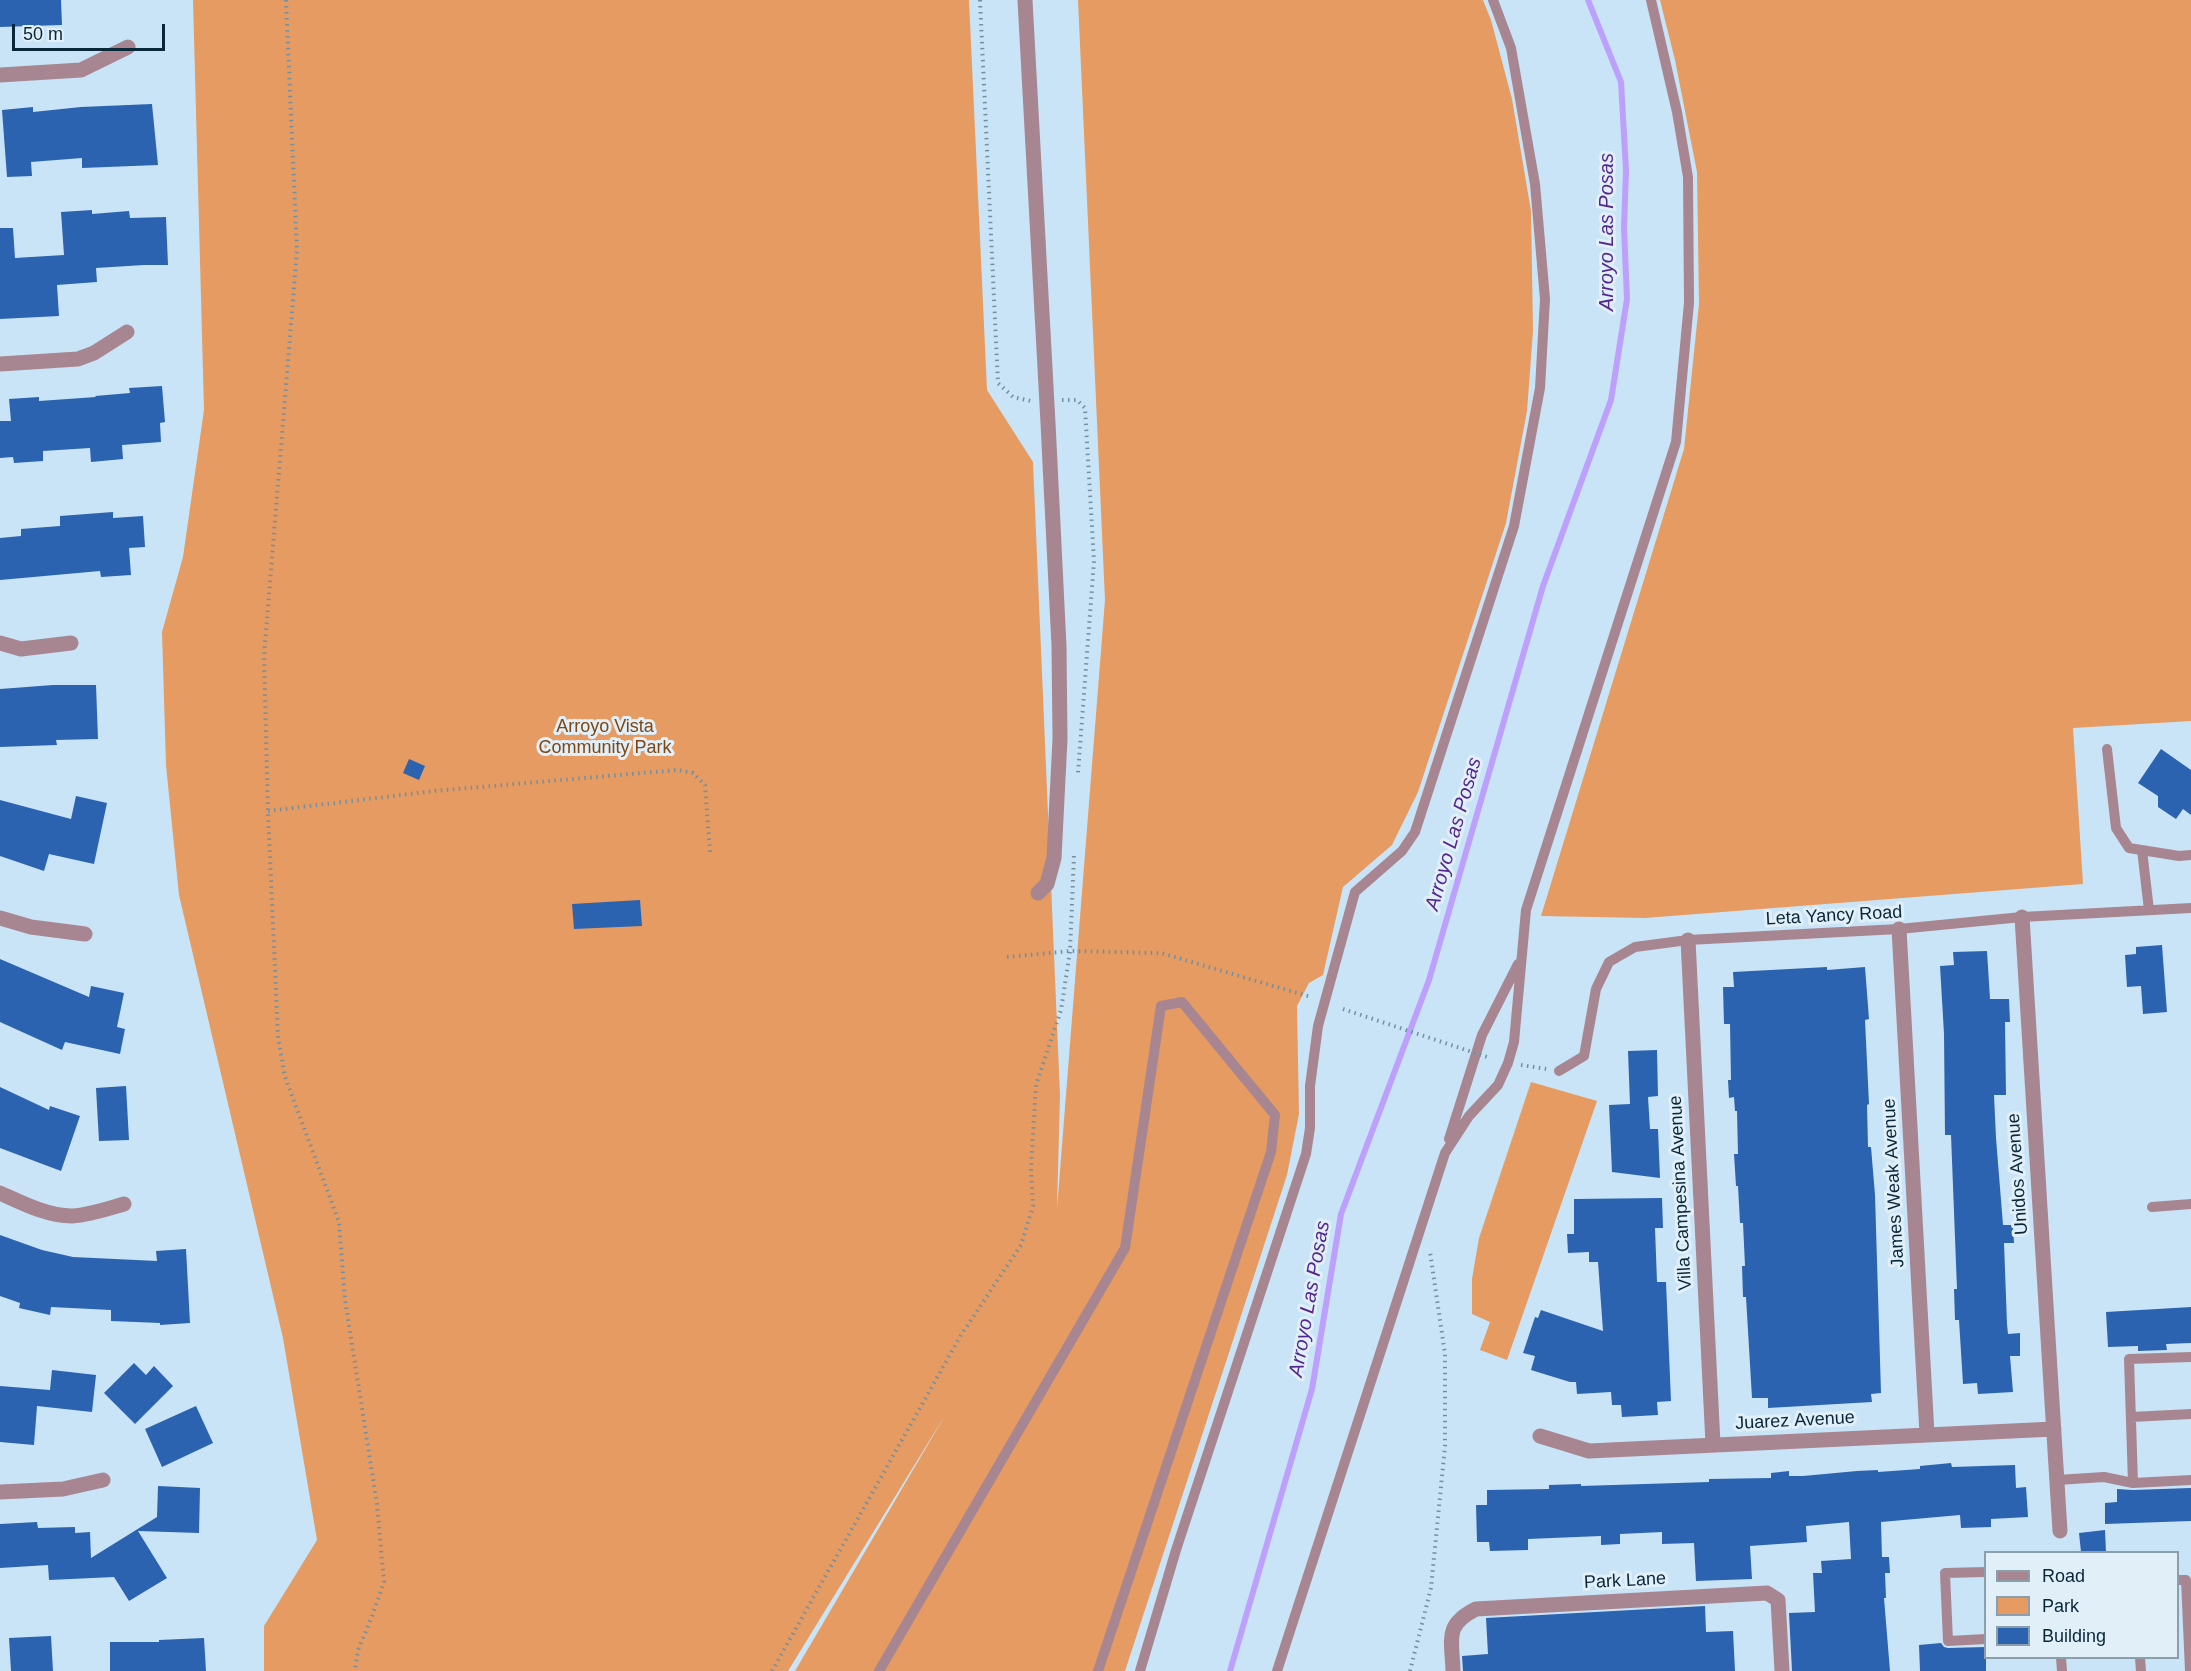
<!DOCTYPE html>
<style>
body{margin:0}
#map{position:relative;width:2191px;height:1671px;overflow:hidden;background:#c9e4f6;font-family:Helvetica,sans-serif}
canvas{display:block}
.legend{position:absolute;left:1984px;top:1551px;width:195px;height:108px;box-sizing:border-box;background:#e1eff8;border:2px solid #8a9fab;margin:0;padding:8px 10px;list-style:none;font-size:18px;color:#082738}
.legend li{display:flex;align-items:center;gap:12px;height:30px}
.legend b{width:30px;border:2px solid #8a9fab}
.scale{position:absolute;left:12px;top:24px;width:153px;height:27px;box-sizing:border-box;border:3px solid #082738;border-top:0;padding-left:8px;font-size:18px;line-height:21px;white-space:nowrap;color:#082738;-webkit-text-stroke:4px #e1eff8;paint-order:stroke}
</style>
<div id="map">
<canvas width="2191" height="1671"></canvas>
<ul class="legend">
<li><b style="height:8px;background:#a88691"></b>Road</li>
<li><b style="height:16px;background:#e59b62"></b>Park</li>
<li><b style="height:16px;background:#2c63b0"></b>Building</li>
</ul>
<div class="scale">50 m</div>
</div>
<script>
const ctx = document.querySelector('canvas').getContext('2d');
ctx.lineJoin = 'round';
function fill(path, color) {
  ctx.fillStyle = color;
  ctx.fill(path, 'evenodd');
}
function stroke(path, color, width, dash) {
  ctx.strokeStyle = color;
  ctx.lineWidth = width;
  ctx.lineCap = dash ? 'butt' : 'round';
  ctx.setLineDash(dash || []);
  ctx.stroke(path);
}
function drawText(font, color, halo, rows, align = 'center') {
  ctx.font = font + ' Helvetica,sans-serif';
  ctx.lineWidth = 6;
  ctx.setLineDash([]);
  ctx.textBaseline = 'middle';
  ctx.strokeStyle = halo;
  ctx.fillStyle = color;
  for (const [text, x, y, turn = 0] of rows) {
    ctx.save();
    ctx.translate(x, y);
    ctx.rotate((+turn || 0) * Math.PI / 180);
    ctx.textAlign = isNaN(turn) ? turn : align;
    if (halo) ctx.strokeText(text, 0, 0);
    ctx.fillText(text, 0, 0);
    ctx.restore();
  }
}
fill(new Path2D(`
 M193 0H969L987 390 1033 462 1060 1095 1057 1209 1105 600 1078 0H1483L1491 20 1512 99 1531 211 1533 331 1527 411 1506 523 1418 792 1392 845 1343 887 1323 975 1309 983 1297 1006 1299 1114 1287 1175 1125 1671H795L947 1412 788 1671H264V1626L317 1540 283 1338 179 895 166 765 162 632 183 557 204 410Z
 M1660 0H2191V721L2073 728 2083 884 1645 918 1541 916 1684 449 1699 304 1697 172 1675 60Z
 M1531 1082 1597 1101 1507 1360 1480 1350 1490 1322 1472 1314V1279L1479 1238Z`), '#e59b62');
stroke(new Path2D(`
 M1230 1671 1312 1389 1341 1214 1429 980 1543 586 1611 400 1627 299 1624 228 1626 170 1621 82 1588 0`), '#bda0fe', 6);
fill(new Path2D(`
 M0 0H61L62 25 0 27Z
 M152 104 158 165 82 168V158L31 162 32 176 7 177 2 110 33 107V112L81 107Z
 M92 210V214L129 211 130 218 166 217 168 265H144L96 268 97 282 57 285 59 316 0 319V228H13L15 258 64 255 61 212Z
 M162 386 165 422 160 423 161 442 122 445 123 459 91 462 90 448 43 451V461L14 463 13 457 0 458V421H11L9 399 39 397V401L96 397 95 396 130 393 129 388Z
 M113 512V518L143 516 145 547 129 548 131 575 101 577 100 571 0 580V538L21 536V529L60 526V516Z
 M53 685H96L98 739 56 740 57 745 0 747V689Z
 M2161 749 2191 770V815L2183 809 2176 819 2158 807V796L2138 783Z
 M409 759 425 766 419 780 403 773Z
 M76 796 107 803 94 864 49 854 44 871 0 856V800L71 819Z
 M640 900 642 926 574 929 572 904Z
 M2162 945 2167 1012 2143 1014 2141 986 2127 987 2125 955 2136 954V947Z
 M1987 951 1990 999H2009L2010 1022H2005L2006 1095H1994L1996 1138 2003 1225H2013L2014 1243H2004L2007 1324 2008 1334 2020 1333V1356H2010L2013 1392 1978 1394 1977 1383 1963 1384 1959 1320H1955L1954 1289H1957L1951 1135H1945L1944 1034 1940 966 1954 965 1953 952Z
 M0 959 89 997 91 986 124 993 117 1027 125 1029 120 1054 65 1042 62 1050 0 1022Z
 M1827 967V970L1865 967 1869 1019 1865 1020 1869 1104 1867 1105 1868 1147H1871L1875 1195 1881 1393 1871 1394 1872 1402 1768 1408V1398H1752L1746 1297H1743L1742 1266H1745L1743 1223H1740L1738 1186H1736L1734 1154H1738L1737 1111H1735L1734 1097 1729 1098 1728 1080H1731L1730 1024H1724L1723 987H1734L1733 972Z
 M1657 1050 1658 1096 1648 1097 1650 1129H1658L1660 1178 1612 1172 1609 1105 1630 1104 1628 1051Z
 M126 1086 129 1140 99 1141 96 1088Z
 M0 1087 49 1110 50 1106 80 1116 61 1171 0 1148Z
 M1662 1198 1663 1228H1655L1657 1282H1666L1671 1401 1657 1402 1658 1415 1622 1417 1621 1405H1612L1611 1392 1577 1394 1576 1382H1570L1531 1370 1535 1356 1523 1353 1535 1317 1538 1318 1541 1310 1603 1331 1598 1262H1589V1252L1568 1253 1567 1234H1574V1199Z
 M0 1235 42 1250 73 1257 157 1261 156 1251 186 1249 190 1323 160 1325V1323L111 1321V1310L51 1307 50 1315 19 1308 20 1303 0 1296Z
 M2191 1307V1343L2166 1344 2167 1350 2138 1351V1346L2108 1347 2106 1312Z
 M134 1363 146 1375 154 1366 173 1386 135 1424 104 1393Z
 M52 1370 96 1375 92 1412 37 1406 34 1445 0 1442V1386L50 1390Z
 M196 1406 213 1443 162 1467 145 1429Z
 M1951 1463 1952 1467 2015 1465 2016 1488 2026 1487 2028 1517 1991 1519V1527L1961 1528 1960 1515 1881 1522 1882 1557H1889L1890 1573H1885L1886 1598H1884L1890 1671H1792L1789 1613 1815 1612 1813 1573H1822L1821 1561 1851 1559 1849 1522 1806 1526 1807 1542 1750 1546 1752 1579 1696 1581 1694 1543 1662 1544V1532L1620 1534V1544L1601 1545V1536L1528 1539V1550L1490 1551 1489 1542H1477L1476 1505H1487V1490L1549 1489V1485L1581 1484V1486L1709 1482V1479L1771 1478V1473L1789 1471V1476H1803L1857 1471 1878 1470V1472L1920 1469V1466Z
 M158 1486 200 1488 199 1533 138 1531 167 1578 129 1601 114 1577 49 1580 48 1565 0 1568V1524L37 1522 38 1528 75 1527V1533L90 1532 91 1558 157 1517Z
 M2191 1488V1521L2105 1524V1503L2117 1502V1489L2133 1490Z
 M2105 1530 2106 1552H2081L2079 1533Z
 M1705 1606 1706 1632 1733 1631 1735 1671H1463L1462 1656 1488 1654 1486 1618Z
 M51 1636 53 1671H11L9 1638Z
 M204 1638 206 1671H110V1642H159V1640Z
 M1941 1643 1944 1647 1948 1648 1986 1647V1671H1920L1919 1645Z`), '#2c63b0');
stroke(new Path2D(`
 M286 0 297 251 264 656 268 811 278 1037 285 1077 339 1222 345 1300 377 1504 384 1582 371 1619 358 1650 355 1671
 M980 0 998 383 1013 397 1031 401
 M1062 400H1077L1085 408 1094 561 1078 773
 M268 811 434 791 677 770 693 773 705 785 710 852
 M1007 957 1070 951 1161 953 1311 997
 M1521 1065 1547 1069
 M772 1671 961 1335 1021 1245 1033 1206 1031 1169 1036 1085 1061 1010 1070 951 1074 855
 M1410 1671 1431 1588 1445 1446V1354L1430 1252`), '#7390a1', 4, [1.5, 4.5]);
stroke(new Path2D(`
 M2107 749 2116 828 2129 848 2179 856 2191 855
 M2142 850 2149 910
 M1559 1071 1584 1056 1596 989 1609 962 1635 947 1688 940 1899 929 2022 917 2191 908
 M1449 1139 1482 1035 1518 964
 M2152 1207 2191 1204
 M2131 1417 2191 1414
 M2057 1480 2104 1477 2133 1483 2191 1480
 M2133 1483 2129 1359 2191 1357
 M1986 1572 1945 1573 1948 1641 1986 1639
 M2178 1580H2186L2190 1671
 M2061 1658 2062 1671
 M2140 1658 2141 1671
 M879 1671 1125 1248 1161 1006 1182 1002 1275 1115 1271 1152 1098 1671
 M1140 1671 1176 1550 1306 1154 1310 1128V1086L1318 1026 1355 892 1402 851 1415 832 1514 526 1540 388 1545 299 1535 184 1511 48 1493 0
 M1277 1671 1445 1153 1469 1116 1498 1085 1508 1063 1514 1042 1526 910 1676 442 1689 303 1688 177 1677 112 1651 0`), '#a88691', 10);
stroke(new Path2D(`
 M1025 0 1048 423 1059 646 1060 739 1054 858 1047 884 1038 893
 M0 75 81 70 128 47
 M0 364 78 359 94 353 127 332
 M0 643 21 649 71 643
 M2022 917 2060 1531
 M0 918 31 927 85 934
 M1899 929 1927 1434
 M1688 940 1713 1444
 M0 1193C22 1203 47 1216 72 1216 90 1215 107 1209 124 1204
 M1540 1436 1589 1451 2054 1429
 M0 1492 63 1489 103 1480
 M1453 1671C1452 1639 1444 1625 1476 1609L1767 1593 1778 1600 1782 1671`), '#a88691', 15);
stroke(new Path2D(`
 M1343 1009 1487 1057`), '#7390a1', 4, [1.5, 4.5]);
drawText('18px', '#7f4613', '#e1eff8', [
 ["Arroyo Vista",605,727],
 ["Community Park",605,748]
]);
drawText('18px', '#082738', '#e1eff8', [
 ["Leta Yancy Road",1834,916,-3],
 ["Unidos Avenue",2018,1174,-94],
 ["James Weak Avenue",1894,1183,-93],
 ["Villa Campesina Avenue",1681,1193,-93],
 ["Juarez Avenue",1795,1421,-3],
 ["Park Lane",1625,1581,-3]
]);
drawText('italic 20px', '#532692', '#e1eff8', [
 ["Arroyo Las Posas",1607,232,-90],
 ["Arroyo Las Posas",1454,834,-74],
 ["Arroyo Las Posas",1310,1299,-80]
]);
</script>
